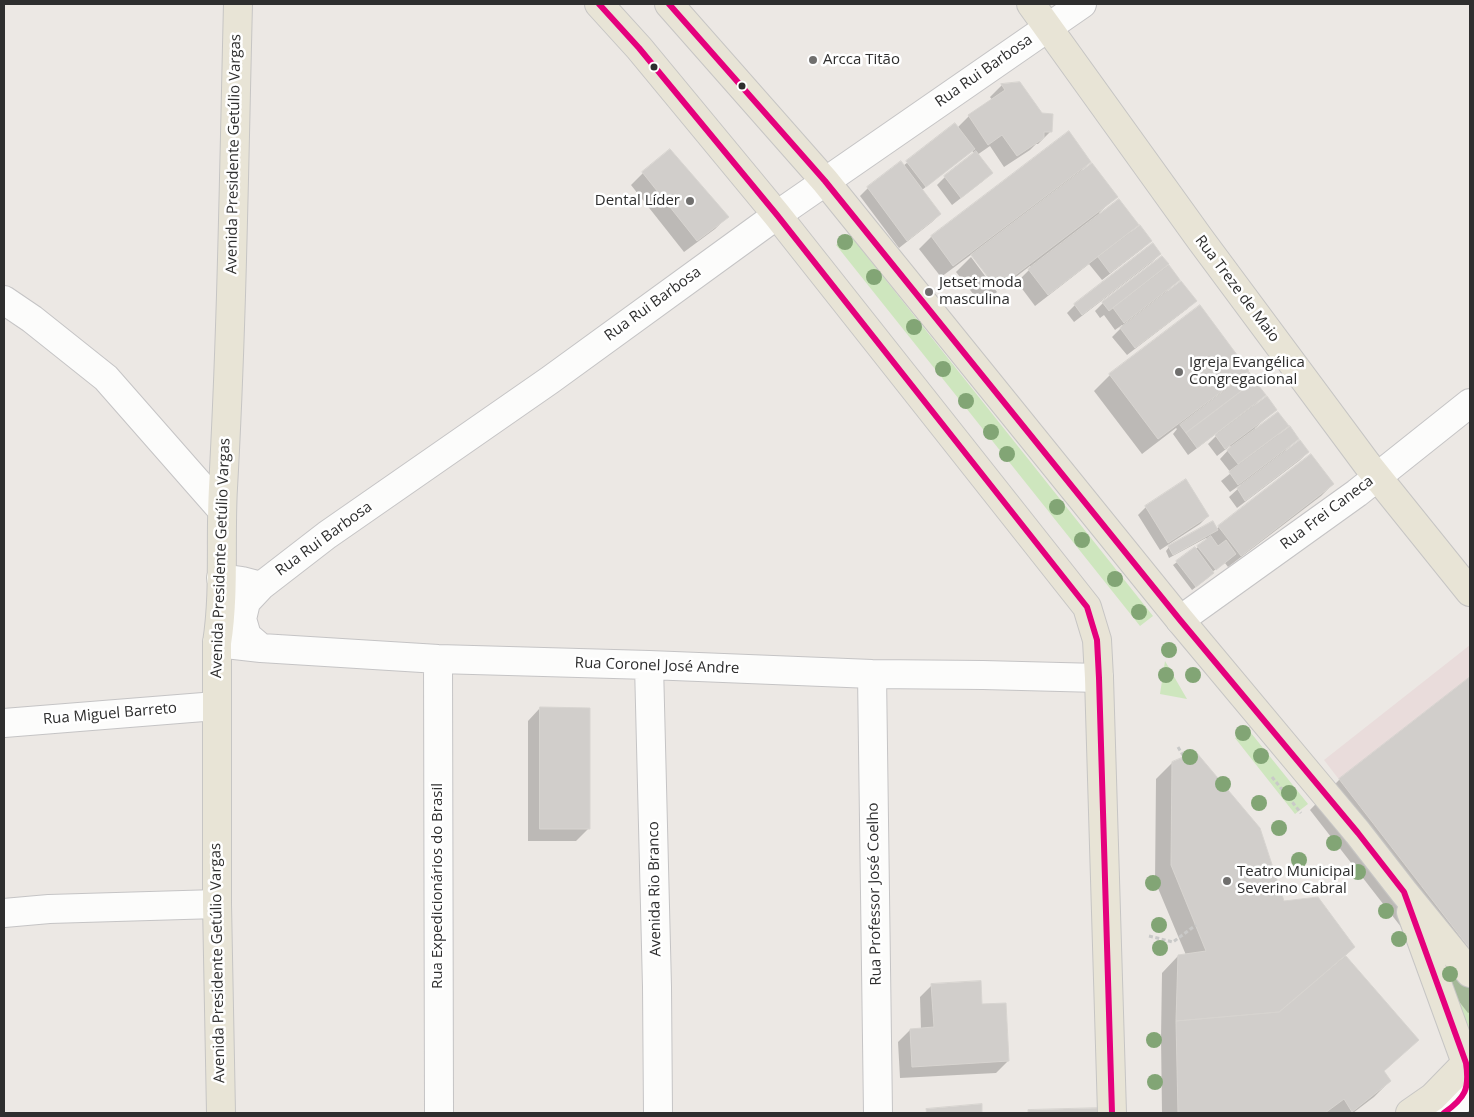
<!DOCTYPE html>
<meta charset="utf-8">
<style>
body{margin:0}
#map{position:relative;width:1474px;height:1117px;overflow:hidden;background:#ece8e4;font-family:"Open Sans",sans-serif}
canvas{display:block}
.frame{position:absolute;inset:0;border:5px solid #2e2e2e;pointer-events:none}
</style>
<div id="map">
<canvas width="1474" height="1117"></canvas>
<div class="frame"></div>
</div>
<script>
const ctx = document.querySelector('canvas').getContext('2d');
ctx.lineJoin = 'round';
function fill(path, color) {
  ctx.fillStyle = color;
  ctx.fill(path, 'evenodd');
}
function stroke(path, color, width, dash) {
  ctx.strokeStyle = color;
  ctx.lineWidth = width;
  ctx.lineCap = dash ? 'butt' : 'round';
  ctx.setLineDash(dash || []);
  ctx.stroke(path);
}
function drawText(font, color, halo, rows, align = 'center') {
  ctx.font = font + ' "Open Sans",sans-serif';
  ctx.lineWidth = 5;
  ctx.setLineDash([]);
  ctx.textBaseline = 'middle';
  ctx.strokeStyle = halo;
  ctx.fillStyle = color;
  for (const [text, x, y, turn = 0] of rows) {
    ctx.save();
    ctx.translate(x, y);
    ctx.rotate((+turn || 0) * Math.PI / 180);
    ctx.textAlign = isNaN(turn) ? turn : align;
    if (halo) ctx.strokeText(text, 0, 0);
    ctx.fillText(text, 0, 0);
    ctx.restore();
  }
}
fill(new Path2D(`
 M1470 645V949L1324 760Z`), '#e9dcdb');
fill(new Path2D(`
 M850 235 1153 616 1140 626 836 245Z
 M1165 661 1187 699 1160 694Z
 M1247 728 1308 804 1295 814 1235 738Z
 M1434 940 1470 989V1045Z`), '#cee6be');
fill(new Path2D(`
 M1002 85 1050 132 1038 144H1036L1030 150 1004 167 990 146 977 155 983 181 952 205 937 185 945 177 974 154 972 150 922 190 940 214 932 222 899 248 860 196 868 188 901 163 903 166 955 125 957 128 969 116 992 100 990 97Z
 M1069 133 1090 162 1082 170 1116 196 1099 213 1132 232 1150 241 1142 249 1102 280 1089 264 1035 306 1017 282 1031 268 1030 266 999 290 973 255 971 257 997 292 981 304 956 272 973 255 972 254 941 277 919 249 931 237Z
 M643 173 727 217 715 229 684 252 631 185Z
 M1160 254 1152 262 1074 322 1067 313 1075 305Z
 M1162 257 1179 279 1167 291 1195 301 1187 309 1127 355 1112 337 1123 326 1122 325 1115 330 1104 315 1100 318 1095 311 1103 303Z
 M1247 371 1236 382 1237 383 1249 374 1264 395 1254 406 1275 410 1255 428 1256 430 1287 426 1278 435 1297 439 1286 450 1287 452H1308L1300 460 1237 508 1229 497 1241 486 1240 485 1230 492 1221 481 1231 473 1220 459 1231 447 1230 446 1217 456 1208 444 1218 434 1217 433 1188 455 1173 434 1177 429 1176 428 1142 454 1094 391 1110 375Z
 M1186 481 1208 516 1200 524 1160 550 1138 515 1146 507Z
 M1333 484 1321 496 1228 567 1225 563 1212 572 1209 577 1192 590 1173 565 1208 540 1206 538 1169 558 1166 551 1169 547 1216 529 1219 527Z
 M1470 678V1012L1468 1013 1310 810 1339 780Z
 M540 708 589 828 576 841H528V721Z
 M1172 763 1284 903 1354 947 1345 956 1417 1040 1383 1072 1390 1081 1374 1097 1353 1113H1162L1161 1038 1162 973 1178 956 1186 955 1155 881 1156 779Z
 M932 985 981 1005 1008 1061 996 1073 900 1078 898 1042 910 1030 921 1029 920 997Z
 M980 1106 981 1113H924L927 1111Z
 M1101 1109V1113H1027L1029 1112Z`), '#0003');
const building = new Path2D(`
 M1020 82 1042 113 1053 114 1052 132H1044V138L1017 156 1002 135 988 145 968 115 1005 90 1001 84Z
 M955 123 975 149 926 187 906 161Z
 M1069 131 1091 162 953 266 931 236Z
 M670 149 729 217 697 241 642 172Z
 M976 151 993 173 961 198 944 176Z
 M901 161 941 214 907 241 867 187Z
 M1092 163 1118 197 997 289 971 255Z
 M1119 199 1139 225 1048 295 1028 269Z
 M1140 225 1152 241 1110 273 1098 257Z
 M1153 243 1161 254 1082 315 1074 304Z
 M1162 256 1169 264 1109 311 1102 302Z
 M1169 265 1180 280 1124 323 1113 308Z
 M1181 281 1197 301 1135 348 1120 328Z
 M1200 305 1249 371 1158 439 1109 374Z
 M1249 372 1256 380 1186 433 1180 425Z
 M1255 381 1266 395 1197 448 1186 433Z
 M1267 396 1277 410 1225 449 1215 435Z
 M1278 412 1289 426 1238 464 1227 450Z
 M1290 426 1299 439 1238 485 1229 472Z
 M1300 440 1309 452 1245 501 1237 488Z
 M1311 454 1334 484 1241 556 1218 526Z
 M1186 479 1209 516 1168 543 1145 506Z
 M1213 521 1218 530 1173 555 1168 546Z
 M1211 536 1218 546 1226 540 1236 554 1216 570 1197 546Z
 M1195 547 1214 573 1196 587 1176 561Z
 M1470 677V949L1339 779Z
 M540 707 590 708V829H540Z
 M1196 752 1260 828 1284 901 1318 897 1355 947 1279 1012 1176 1021 1178 955 1206 951 1171 865 1172 762Z
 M1346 956 1419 1040 1384 1071 1391 1081 1352 1112 1344 1099 1325 1113H1178L1176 1021 1279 1012Z
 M981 981 982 1004 1006 1003 1009 1061 912 1067 910 1029 934 1027 931 984Z
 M982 1104V1113H927L926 1109Z
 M1102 1108V1113H1028V1110Z`);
fill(building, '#d1cecb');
stroke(building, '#d7d4d0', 1);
const minor = new Path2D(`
 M4 300 32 319 106 378 221 509
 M221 578 242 581 261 586 327 535 550 380 777 215 1082 4
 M1180 620 1357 493 1470 403
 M217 643 261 648 438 659 649 665 872 674 983 675 1099 678
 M261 648 247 636 242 619 246 602 261 586
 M438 659 439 1113
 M649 665 657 987 658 1113
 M872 674 878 1113
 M4 723 216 706
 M4 913 49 909 217 904
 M1444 1113C1466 1098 1471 1090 1466 1063`);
const major = new Path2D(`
 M599 4 639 48 777 215 1087 607 1097 640 1099 678 1112 1113
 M669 4 825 181 1180 620 1358 833 1404 892 1470 973
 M1031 4 1200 239 1367 464 1470 592
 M1411 912 1466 1063
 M221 1113 217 904V643C225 592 220 540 223 488 232 327 234 165 238 4
 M1410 1113 1433 1097 1470 1059`);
stroke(minor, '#c5c4c5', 30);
stroke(major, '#c6c5c4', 30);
stroke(new Path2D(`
 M1178 747 1184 757
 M1272 777 1301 813
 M1149 936 1173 942 1196 925`), '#c9c9c8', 3, [4, 2.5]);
stroke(minor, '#fcfcfb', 28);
stroke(major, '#e8e4d6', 28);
stroke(new Path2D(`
 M599 4 639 48 777 215 1087 607 1097 640 1099 678 1112 1113
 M669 4 825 181 1180 620 1358 833 1404 892 1466 1063C1470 1089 1465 1098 1444 1113`), '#e5007d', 6);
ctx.fillStyle = '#82a575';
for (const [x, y] of [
 [845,242],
 [874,277],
 [914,327],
 [943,369],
 [966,401],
 [991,432],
 [1007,454],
 [1057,507],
 [1082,540],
 [1115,579],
 [1139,612],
 [1169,650],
 [1166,675],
 [1193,675],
 [1243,733],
 [1261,756],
 [1190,757],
 [1223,784],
 [1289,793],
 [1259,803],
 [1279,828],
 [1334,843],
 [1299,860],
 [1358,872],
 [1153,883],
 [1386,911],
 [1159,925],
 [1399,939],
 [1160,948],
 [1450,974],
 [1154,1040],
 [1155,1082]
]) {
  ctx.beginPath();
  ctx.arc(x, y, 8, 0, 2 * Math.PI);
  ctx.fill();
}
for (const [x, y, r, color] of [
 [813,60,5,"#706f6e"],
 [654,67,4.5,"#2e2e2e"],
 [742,86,4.5,"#2e2e2e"],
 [690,201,5,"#706f6e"],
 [929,292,5,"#706f6e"],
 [1179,372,5,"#706f6e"],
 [1227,881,5,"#706f6e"]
]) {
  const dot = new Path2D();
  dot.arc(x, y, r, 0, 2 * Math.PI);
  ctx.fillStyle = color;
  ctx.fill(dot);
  stroke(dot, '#fff', 2);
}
drawText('15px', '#2e2e2e', '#fff', [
 ["Arcca Titão",823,60],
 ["Dental Líder",680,201,"right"],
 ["Jetset moda",939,283],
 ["masculina",939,300],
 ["Igreja Evangélica",1189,363],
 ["Congregacional",1189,380],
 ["Teatro Municipal",1237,872],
 ["Severino Cabral",1237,889]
], 'left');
drawText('15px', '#2e2e2e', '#fff', [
 ["Rua Rui Barbosa",984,71,-35],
 ["Avenida Presidente Getúlio Vargas",234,154,-89],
 ["Rua Treze de Maio",1237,289,53],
 ["Rua Rui Barbosa",653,304,-36],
 ["Rua Frei Caneca",1327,513,-37],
 ["Rua Rui Barbosa",324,539,-36],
 ["Avenida Presidente Getúlio Vargas",221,558,-88],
 ["Rua Coronel José Andre",657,666,2],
 ["Rua Miguel Barreto",110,714,-5],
 ["Rua Expedicionários do Brasil",438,886,-90],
 ["Avenida Rio Branco",655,889,-91],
 ["Rua Professor José Coelho",875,894,-91],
 ["Avenida Presidente Getúlio Vargas",218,963,-91]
]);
</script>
